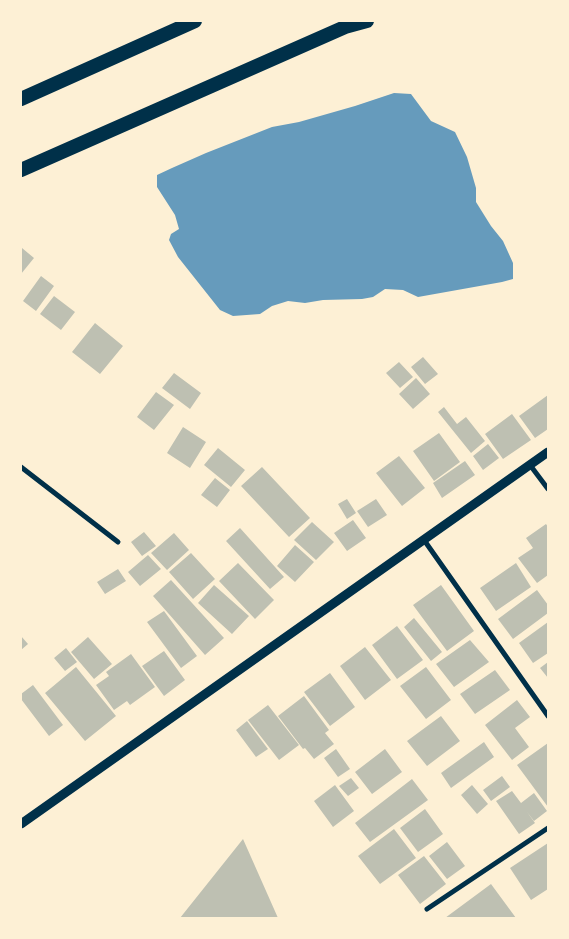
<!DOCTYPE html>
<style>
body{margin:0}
#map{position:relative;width:569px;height:939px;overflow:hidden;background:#fdf0d5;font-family:"Sofia Sans Condensed",sans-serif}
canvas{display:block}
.frame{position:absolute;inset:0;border:22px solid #fdf0d5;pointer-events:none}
</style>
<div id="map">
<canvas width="569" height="939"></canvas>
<div class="frame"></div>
</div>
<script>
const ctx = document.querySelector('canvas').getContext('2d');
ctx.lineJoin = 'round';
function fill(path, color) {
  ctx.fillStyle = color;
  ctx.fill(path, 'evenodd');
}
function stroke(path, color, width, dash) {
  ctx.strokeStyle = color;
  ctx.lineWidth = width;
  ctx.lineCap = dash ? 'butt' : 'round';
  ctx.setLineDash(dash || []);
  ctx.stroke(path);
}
fill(new Path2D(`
 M394 93 411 94 431 121 455 132 467 157 476 188V202L491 226 503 241 513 263V279L502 282 418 297 403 290 385 289 373 297 362 299 323 300 305 303 288 301 272 306 260 314 233 316 220 310 178 257 169 240 171 234 179 229 175 215 157 187V175L172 168 206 153 272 127 299 122 355 106Z`), '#669bbc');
fill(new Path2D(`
 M22 248 34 258 21 274V249Z
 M41 276 54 286 36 311 23 301Z
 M54 296 75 312 61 330 40 314Z
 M95 323 123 346 100 374 72 352Z
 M423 357 438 374 425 384 411 367Z
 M399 362 413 377 400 388 386 373Z
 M174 373 201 393 190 409 162 388Z
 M416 378 430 394 413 409 399 394Z
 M156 392 174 405 154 430 137 417Z
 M548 395V429L535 438 519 416Z
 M444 407 457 424 466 417 485 441 471 453 438 412Z
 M512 414 531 440 503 459 485 434Z
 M183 427 206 442 190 468 167 453Z
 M439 433 460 462 434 481 413 451Z
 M488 444 499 458 483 470 473 456Z
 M218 448 245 470 231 487 204 465Z
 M399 456 425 488 402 506 376 473Z
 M465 461 475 475 442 498 433 483Z
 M262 467 310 518 289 537 241 486Z
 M215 478 230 490 217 507 201 495Z
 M347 499 356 513 347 519 338 504Z
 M376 499 387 515 368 527 357 511Z
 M353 520 366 538 347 551 334 533Z
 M312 522 334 542 316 560 294 540Z
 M546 524 548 527V575L537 583 518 558 533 548 526 538Z
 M240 528 284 577 270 589 226 541Z
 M144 532 156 546 142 556 131 542Z
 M174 533 189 550 167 570 151 553Z
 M295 545 314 562 295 582 277 566Z
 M191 553 215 579 193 599 169 572Z
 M148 555 161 569 140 586 128 572Z
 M238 563 274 600 255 619 219 581Z
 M516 563 531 587 496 611 480 588Z
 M118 569 126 581 105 594 97 582Z
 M171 580 224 638 205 655 153 596Z
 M214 585 249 616 232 634 198 603Z
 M441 585 474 631 447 651 413 605Z
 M537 590 548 605V613L513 639 498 619Z
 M164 611 197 656 181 668 147 622Z
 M414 618 442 652 431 661 404 627Z
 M548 622V653L533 663 519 643Z
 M397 626 423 660 397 679 372 645Z
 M21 636 28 644 21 650Z
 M88 637 112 664 94 679 71 652Z
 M470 640 489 662 454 687 436 664Z
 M365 647 391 680 365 700 340 666Z
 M66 648 77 662 65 671 54 658Z
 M164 651 185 680 164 696 142 666Z
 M131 654 155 687 130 705 127 701 114 710 96 685 109 676 106 672Z
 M548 662V678L540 668Z
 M76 667 116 716 85 741 45 693Z
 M426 667 451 700 426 719 400 686Z
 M495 670 510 690 475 714 460 694Z
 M330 673 355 707 330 726 304 692Z
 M33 685 63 725 49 736 21 699V694Z
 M304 696 329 730 325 733 334 744 314 759 305 748 303 749 278 716Z
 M517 700 530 717 515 728 529 747 512 760 485 725Z
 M268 705 299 745 279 760 248 720Z
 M441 716 460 741 427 766 407 741Z
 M247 721 268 749 256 757 236 730Z
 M484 742 494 757 451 788 441 773Z
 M548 743V807L517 765Z
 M336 749 350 769 338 777 324 758Z
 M385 749 402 772 372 794 355 772Z
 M502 776 510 787 491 801 483 790Z
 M351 778 359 788 348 796 339 786Z
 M412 779 428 800 370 842 355 823Z
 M335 785 354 811 333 827 314 801Z
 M472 785 488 804 477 814 461 795Z
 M512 791 521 803 534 793 547 811 534 821 527 812 535 823 519 834 496 801Z
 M425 809 443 834 418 852 400 828Z
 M394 829 416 858 380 884 358 856Z
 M243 839 278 918H180Z
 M447 842 465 866 447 879 429 856Z
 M548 843V889L531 900 510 868Z
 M424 856 446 884 420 904 398 875Z
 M491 884 516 918H445Z`), '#bec0b2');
stroke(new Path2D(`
 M530 465 548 489
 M21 467 118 542
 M424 540 548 716
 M427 909 548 828`), '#003049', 5);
stroke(new Path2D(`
 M21 824 548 452`), '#003049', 9);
stroke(new Path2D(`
 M21 99 195 21
 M21 170 345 27 367 21`), '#003049', 14);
</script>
